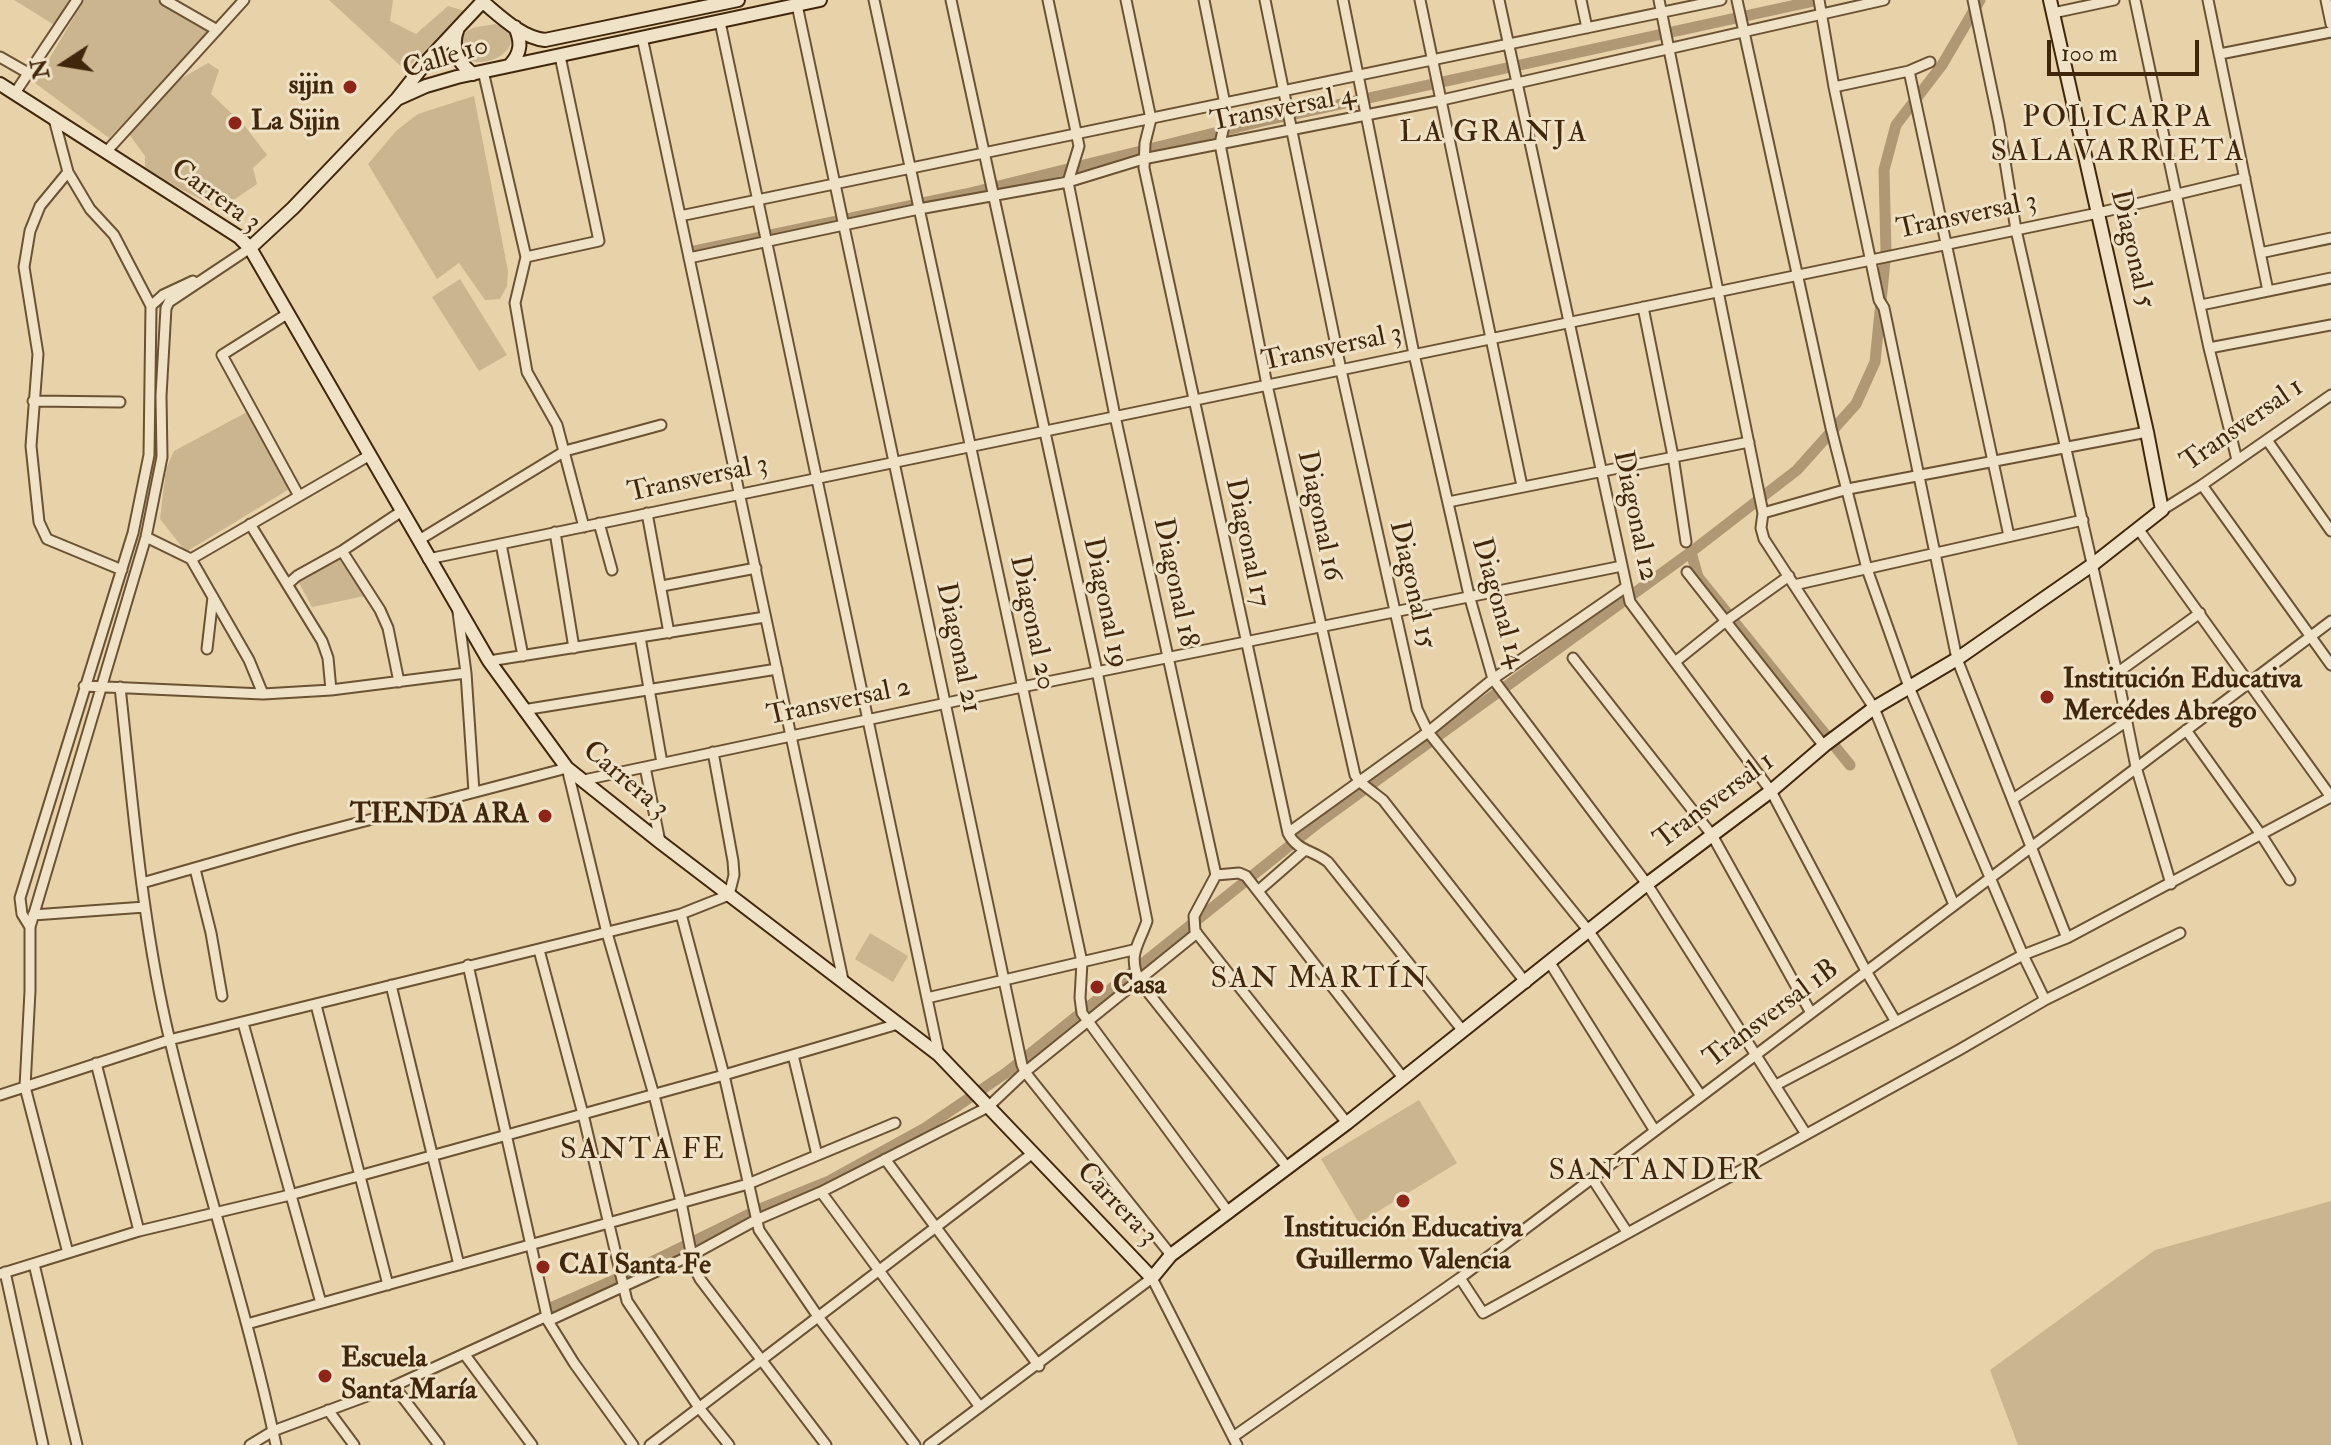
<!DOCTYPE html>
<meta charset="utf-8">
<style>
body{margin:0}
#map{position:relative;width:2331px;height:1445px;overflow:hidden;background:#e8d2a9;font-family:"IM FELL Double Pica",serif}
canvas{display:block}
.north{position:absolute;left:24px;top:24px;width:80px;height:80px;-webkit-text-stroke:6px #f0e2c7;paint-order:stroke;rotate:258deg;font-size:22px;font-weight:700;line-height:32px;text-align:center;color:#40270b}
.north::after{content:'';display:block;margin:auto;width:28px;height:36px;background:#40270b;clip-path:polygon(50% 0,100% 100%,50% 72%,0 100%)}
.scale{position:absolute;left:2047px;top:40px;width:152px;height:36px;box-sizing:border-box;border:4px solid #40270b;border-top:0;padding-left:10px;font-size:24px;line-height:28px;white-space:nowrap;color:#40270b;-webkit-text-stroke:6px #f0e2c7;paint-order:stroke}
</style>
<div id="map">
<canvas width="2331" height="1445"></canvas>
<div class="north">N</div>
<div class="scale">100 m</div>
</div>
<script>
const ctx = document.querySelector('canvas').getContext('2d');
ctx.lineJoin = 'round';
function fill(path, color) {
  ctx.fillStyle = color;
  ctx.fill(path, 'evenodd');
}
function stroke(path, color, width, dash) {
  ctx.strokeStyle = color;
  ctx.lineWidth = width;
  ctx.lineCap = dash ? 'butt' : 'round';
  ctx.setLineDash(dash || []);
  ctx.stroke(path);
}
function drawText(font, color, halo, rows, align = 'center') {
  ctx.font = font + ' "IM FELL Double Pica",serif';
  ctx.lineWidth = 6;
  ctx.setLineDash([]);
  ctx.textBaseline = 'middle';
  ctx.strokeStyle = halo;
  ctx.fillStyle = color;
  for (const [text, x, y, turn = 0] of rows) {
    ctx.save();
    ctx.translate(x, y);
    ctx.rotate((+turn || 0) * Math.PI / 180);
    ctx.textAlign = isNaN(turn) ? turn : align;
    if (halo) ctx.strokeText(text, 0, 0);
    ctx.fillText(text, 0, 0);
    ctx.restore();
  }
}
fill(new Path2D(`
 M14 0H72L56 26Z
 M84 0H157L209 32 109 138 35 83Z
 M329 0H393L390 21 416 34 448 6 465 11 405 70Z
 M495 24C529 38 502 64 476 62 462 61 456 43 465 33 471 26 486 26 495 24Z
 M208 63 219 70 211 94 244 125 267 155 253 168 257 184 235 199 214 206 145 171V156L129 134 173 83Z
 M474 96 508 271 507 286 500 299 485 300 459 263 437 279 368 164 397 130 418 114Z
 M460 279 507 355 479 371 432 297Z
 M249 411 291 488 186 552 160 519 166 469 174 451Z
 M339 559 365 596 312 607 298 581Z
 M870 933 908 956 893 982 855 959Z
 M1419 1100 1457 1163 1359 1223 1321 1159Z
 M2331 1201V1445H2018L1990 1370 2155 1250Z`), '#cbb58e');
stroke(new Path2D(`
 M690 252 966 194 1263 121 1819 0
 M1691 552 1698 577 1850 765
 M548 1309 621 1277 762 1208 829 1181 925 1128 1006 1073 1318 823 1691 552 1797 470 1856 404 1875 362 1886 251 1884 170 1896 125 1942 65 1980 0`), '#af9873', 11);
const street = new Path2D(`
 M165 0 217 30
 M874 0 1082 962 1080 998 1082 1013 1229 1213
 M951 0 1097 671 1147 921C1138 947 1128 953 1139 981L1287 1167
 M1048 0 1079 146 1068 182 1115 416 1216 875 1194 916 1195 931 1347 1123
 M1126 0 1151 119 1145 143 1144 168 1288 833C1297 851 1313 850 1328 862L1463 1031
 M1204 0 1225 104 1226 116 1220 144 1267 385 1355 775 1360 782 1383 800 1526 983
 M1265 0 1341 370 1417 709 1428 732 1588 930 1701 1096
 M1343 0 1414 354 1469 595 1493 679 1647 884 1806 1134
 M1420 0 1522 486
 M1499 0 1630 602 1771 791 1866 971 1896 1022
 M1581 0 1587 28
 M1659 0 1763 513 1761 528 1764 539 1874 708 1954 905
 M1737 0 1831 428 1867 569 1909 687 2023 955 2045 1000
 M1819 0 1834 87 1879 300 1884 308 1957 659 2067 938
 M1973 0 1999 124 2016 230 2117 673 2136 767 2171 884
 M2135 0 2209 348 2237 460
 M2208 0 2268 291
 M2326 0 2331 24
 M797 5 1022 1065 1025 1072 1171 1255
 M2053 13 2114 0
 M720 22 939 1055
 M642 37 843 980
 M2220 54 2331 32
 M0 57 28 73
 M483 71 526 257 515 303 527 372 557 425 584 527
 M1909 71 2009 536
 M1834 87 1909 71 1930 62
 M15 93 77 0
 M54 119 68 172 90 209 114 235 151 306
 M106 152 244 0
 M68 172 40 206 30 231 24 267 38 354 31 446 39 522 47 539 122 570
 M680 216 1721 0
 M2260 253 2331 238
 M526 257 599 241 560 56
 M689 258 919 209 1068 182 1143 159 1442 100 1884 0
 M2201 305 2331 278
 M1643 307 1673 456 1686 542
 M287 314 222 355 299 496
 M2209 348 2331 325
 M33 401 120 402
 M2267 440 2331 531
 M2202 485 2331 665
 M1448 502 1749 442
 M2162 510 2202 485 2331 395
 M647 513 669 633
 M1763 513 1848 489 2147 432
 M599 523 612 570
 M250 524 322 641 328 658 331 690
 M2139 530 2331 797
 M555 532 574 648
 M146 537 191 559 249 660 263 694
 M419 540 565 451 661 425
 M501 544 523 656
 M342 551 380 610 388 628 399 682
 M191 559 370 455
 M428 559 2098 213 2245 178
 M1687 572 1824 746
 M288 584 297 576 342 551 402 511
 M1794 585 2083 520
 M662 586 756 568
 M458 612 466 673 474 792
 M640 637 662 763
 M207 649 213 597
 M1573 658 1712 835 1811 1013
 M489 661 765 617
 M1675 662 1726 621 1789 576
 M2117 673 2200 613
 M84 686 263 694 331 690 466 673
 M120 687C133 805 142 925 170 1041 202 1176 247 1309 276 1445
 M523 710 777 669
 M2186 730 2262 836 2290 880
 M645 767 660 842
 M584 780 1022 687 1622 566
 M2013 799 2127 721
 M1288 833 1428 732 1493 679 1626 587
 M195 869 211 933 222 996
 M1216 875 1239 873 1246 876 1404 1079
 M142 883 296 839 567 768 607 933 654 1095 681 1202 694 1267 700 1279 826 1445
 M1258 891 1305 850
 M681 914 724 1075 759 1230 819 1318 915 1445
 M33 915 145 907
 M30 927 22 914 20 898 133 533 149 455 151 306 163 295 193 281
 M539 950 583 1114 627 1301 700 1409 729 1445
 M1550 963 1655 1131
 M468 965 548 1321 574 1363 633 1445
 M391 985 459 1265
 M927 998 1133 950
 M316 1005 388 1285
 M243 1023 321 1303
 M793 1055 817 1155
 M96 1063 139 1231
 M1776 1085 2023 955 2067 938 2331 797
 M0 1095 169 1040 681 914 729 895 734 875 733 861 713 752
 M885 1159 1039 1366
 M1592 1178 1627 1232
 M821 1192 980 1407
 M68 1253 25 1087 30 991V927L146 537 162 457 161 396 166 308 169 302 250 248
 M34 1264 77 1445
 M5 1272 43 1445
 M0 1274 139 1231 290 1195 724 1075 898 1024
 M1460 1278 1483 1313 1959 1050 2045 1000 2180 933
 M548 1321 692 1255 756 1220 821 1192 988 1107 1025 1072 1197 933
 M247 1324 748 1184 895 1123
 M465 1355 532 1445
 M394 1386 439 1445
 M328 1410 354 1445
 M1233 1437 1460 1278 2331 621
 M250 1445 273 1431 394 1386 547 1316
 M650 1445 1033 1153
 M929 1445 1152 1278 1237 1445`);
const secondary = new Path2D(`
 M483 2C501 17 521 37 545 40L738 0
 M458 28C450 47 457 62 473 74
 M510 65C521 53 522 42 515 27
 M0 84 239 237 250 248 489 661 567 768 660 842 939 1055 1152 1278 1171 1255 1347 1123 1647 884 1771 791 1826 744 1874 708 1957 659 2092 565 2162 510 2147 432 2050 0
 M397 99 426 86 457 77 820 0
 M250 248 293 208 397 99 427 61 484 0`);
stroke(street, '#6a5232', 13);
stroke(secondary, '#40270b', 16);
stroke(street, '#f0e2c7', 9);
stroke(secondary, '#f0e2c7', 12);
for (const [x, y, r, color] of [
 [350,87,8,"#8f2418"],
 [235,123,8,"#8f2418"],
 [2047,697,8,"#8f2418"],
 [545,816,8,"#8f2418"],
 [1097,987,8,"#8f2418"],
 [1403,1201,8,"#8f2418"],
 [543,1267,8,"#8f2418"],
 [325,1376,8,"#8f2418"]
]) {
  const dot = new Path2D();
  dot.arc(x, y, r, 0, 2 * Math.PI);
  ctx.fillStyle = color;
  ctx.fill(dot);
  stroke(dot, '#f0e2c7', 3);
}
drawText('28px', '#40270b', '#f0e2c7', [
 ["Calle 10",446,59,-17],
 ["Transversal 4",1283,110,-11],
 ["Carrera 3",215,197,36],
 ["Transversal 3",1967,217,-12],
 ["Diagonal 5",2131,249,77],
 ["Transversal 3",1332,349,-12],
 ["Transversal 1",2243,426,-35],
 ["Transversal 3",698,480,-12],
 ["Diagonal 16",1318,516,78],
 ["Diagonal 12",1634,516,78],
 ["Diagonal 17",1246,543,78],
 ["Diagonal 18",1174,583,78],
 ["Diagonal 15",1411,585,77],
 ["Diagonal 19",1104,603,78],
 ["Diagonal 14",1497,603,74],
 ["Diagonal 20",1031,623,78],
 ["Diagonal 21",957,648,78],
 ["Transversal 2",839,703,-12],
 ["Carrera 3",625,781,40],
 ["Transversal 1",1715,802,-37],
 ["Transversal 1B",1772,1015,-37],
 ["Carrera 3",1116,1205,46]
]);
drawText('bold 28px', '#40270b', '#f0e2c7', [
 ["sijin",334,87,"right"],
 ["La Sijin",251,123],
 ["Institución Educativa",2063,681],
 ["Mercédes Abrego",2063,713],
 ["TIENDA ARA",529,816,"right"],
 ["Casa",1113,987],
 ["Institución Educativa",1403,1230,"center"],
 ["Guillermo Valencia",1403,1262,"center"],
 ["CAI Santa Fe",559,1267],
 ["Escuela",341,1360],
 ["Santa María",341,1392]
], 'left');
ctx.letterSpacing = '2px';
drawText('30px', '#40270b', '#f0e2c7', [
 ["POLICARPA",2118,120],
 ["SALAVARRIETA",2118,154],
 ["LA GRANJA",1494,135],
 ["SAN MARTÍN",1320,981],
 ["SANTA FE",643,1152],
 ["SANTANDER",1656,1173]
]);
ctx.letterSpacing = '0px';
</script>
